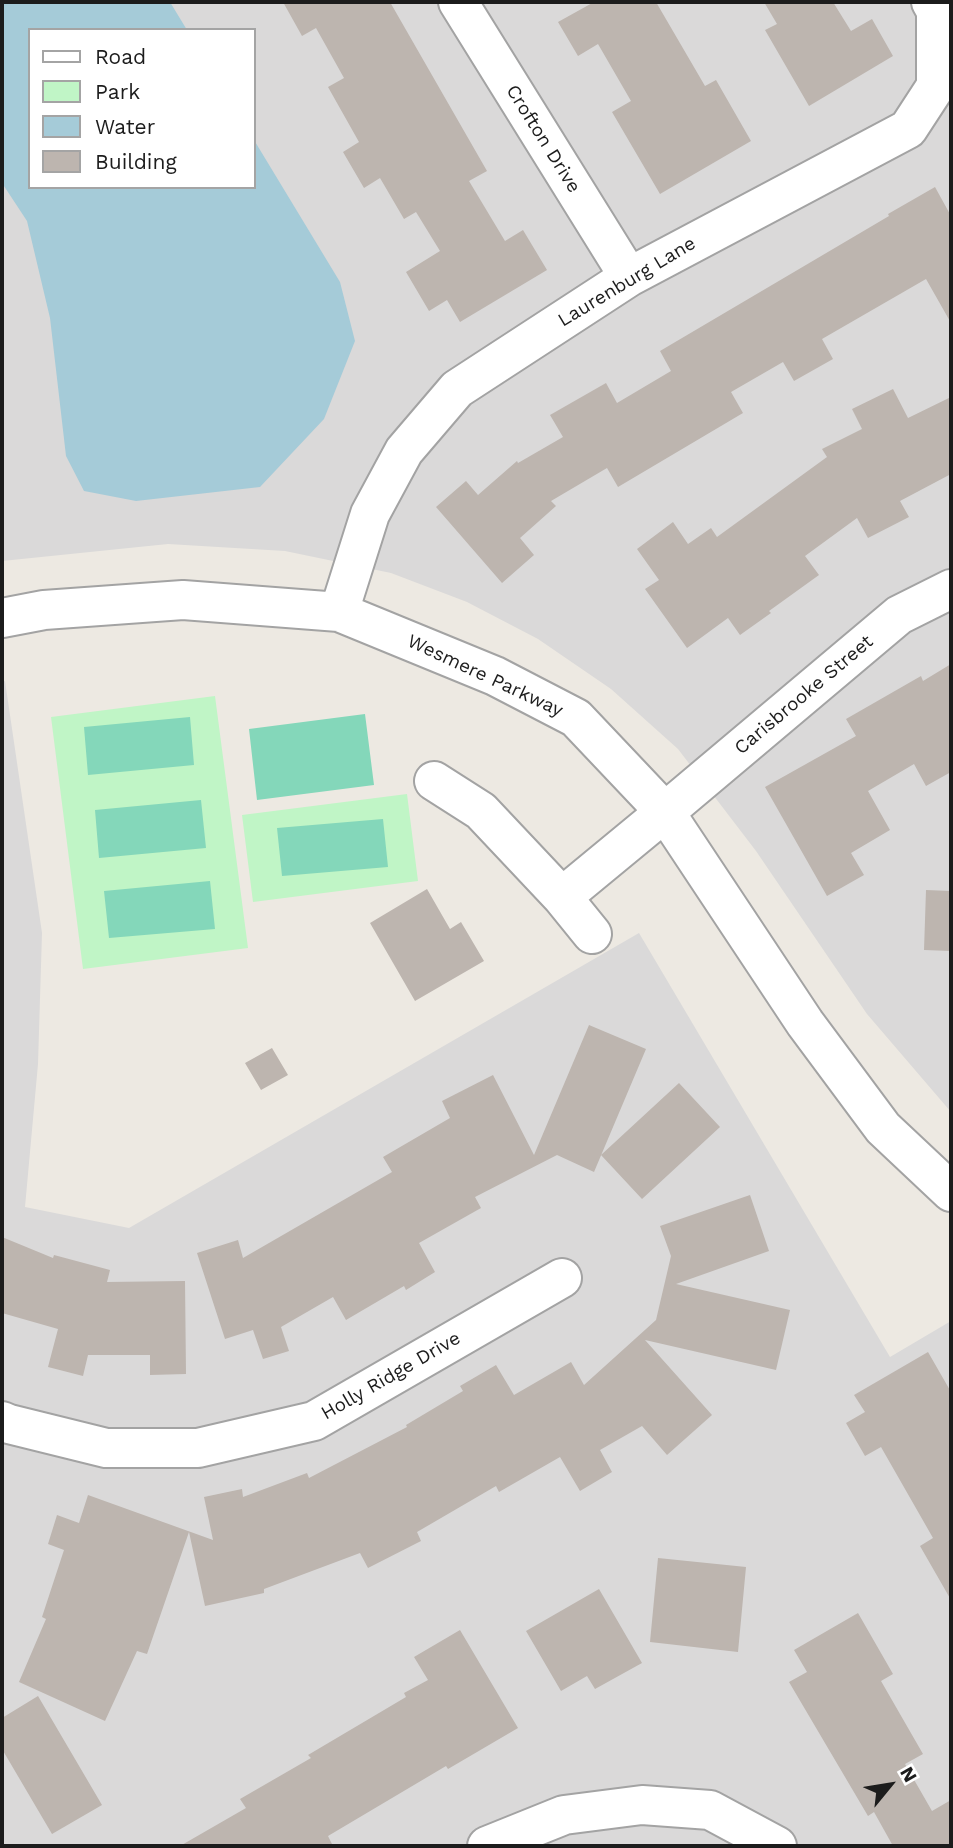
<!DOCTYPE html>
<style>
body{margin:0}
#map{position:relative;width:953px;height:1848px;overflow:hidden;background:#ede9e2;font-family:"Work Sans",sans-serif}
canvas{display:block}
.frame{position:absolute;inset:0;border:4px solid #1c1c1c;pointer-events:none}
.legend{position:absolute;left:28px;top:28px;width:228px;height:161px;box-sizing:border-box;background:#fff;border:2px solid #a4a4a4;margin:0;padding:9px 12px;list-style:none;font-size:21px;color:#1c1c1c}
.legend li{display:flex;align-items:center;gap:14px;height:35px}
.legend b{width:35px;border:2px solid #a4a4a4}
.north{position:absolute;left:855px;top:1750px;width:70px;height:70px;-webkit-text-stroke:5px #fff;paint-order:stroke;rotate:60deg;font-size:19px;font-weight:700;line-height:28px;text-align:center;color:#1c1c1c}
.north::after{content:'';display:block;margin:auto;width:24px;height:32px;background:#1c1c1c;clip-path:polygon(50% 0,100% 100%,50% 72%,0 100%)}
</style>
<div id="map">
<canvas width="953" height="1848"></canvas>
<div class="frame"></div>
<ul class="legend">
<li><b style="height:9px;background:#fff"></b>Road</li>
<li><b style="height:19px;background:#c0f5c6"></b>Park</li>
<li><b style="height:19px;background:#a5cbd8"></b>Water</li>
<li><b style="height:19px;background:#bdb5af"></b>Building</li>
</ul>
<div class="north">N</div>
</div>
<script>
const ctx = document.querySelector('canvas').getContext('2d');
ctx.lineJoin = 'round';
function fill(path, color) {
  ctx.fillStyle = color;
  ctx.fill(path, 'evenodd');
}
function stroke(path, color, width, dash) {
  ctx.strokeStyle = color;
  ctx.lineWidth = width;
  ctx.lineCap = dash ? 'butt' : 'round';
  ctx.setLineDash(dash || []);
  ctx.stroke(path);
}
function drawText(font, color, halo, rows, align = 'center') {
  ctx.font = font + ' "Work Sans",sans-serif';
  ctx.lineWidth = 5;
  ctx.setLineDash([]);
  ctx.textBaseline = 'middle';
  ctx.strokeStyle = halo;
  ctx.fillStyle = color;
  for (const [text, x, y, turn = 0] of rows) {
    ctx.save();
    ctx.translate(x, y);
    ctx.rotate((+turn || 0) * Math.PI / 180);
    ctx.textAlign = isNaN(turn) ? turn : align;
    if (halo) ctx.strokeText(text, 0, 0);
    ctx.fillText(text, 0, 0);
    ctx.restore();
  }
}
fill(new Path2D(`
 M2 2H951V1112L867 1014 756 851 678 749 611 689 538 639 467 602 391 573 285 551 168 544 2 561ZM30 30H254V187H30Z
 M5 681 42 933 38 1064 25 1207 129 1228 639 933 890 1357 951 1321V1846H2V682Z`), '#dad9d9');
fill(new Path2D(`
 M215 696 248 948 83 969 51 717Z
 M407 794 418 881 253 902 242 815Z`), '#c0f5c6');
fill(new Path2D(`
 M365 714 374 785 257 800 249 729Z
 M190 717 194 765 88 775 84 727Z
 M201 800 206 848 99 858 95 810Z
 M383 819 388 867 282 876 277 828Z
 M210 881 215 929 109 938 104 891Z`), '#84d7ba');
fill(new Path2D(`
 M2 2H170L187 30H30V187H254V140L340 282 355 341 324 419 260 487 136 501 84 491 66 456 50 318 27 221 2 183Z`), '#a5cbd8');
fill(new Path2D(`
 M283 2H390L487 171 469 181 505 241 523 230 547 270 460 322 447 300 429 311 406 272 440 251 416 212 404 219 380 178 364 188 343 152 359 142 328 87 344 78 316 28 302 36Z
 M594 2H656L705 86 716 80 751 141 660 194 612 112 631 101 598 44 578 56 558 22Z
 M764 2H833L851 31 872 19 893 56 809 106 765 30 777 24Z
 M935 187 951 216V323L926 279 822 339 833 359 794 381 783 362 731 392 743 413 618 487 607 468 551 501 556 506 520 538 534 555 502 583 436 507 466 481 478 495 517 461 518 463 563 437 550 415 606 383 617 403 671 371 660 351 889 216 888 214Z
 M893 389 908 418 951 397V474L900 501 909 517 868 538 857 518 805 556 819 575 769 611 771 613 740 635 728 618 687 648 645 589 659 580 637 549 673 522 688 544 711 528 717 537 827 457 822 449 862 429 852 409Z
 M951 664V772L926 786 914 764 868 791 890 830 851 853 864 875 827 896 765 787 856 736 846 719 921 676 923 681Z
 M427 889 450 929 461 922 484 961 415 1001 370 923Z
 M926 890 951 891V951L924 950Z
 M589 1025 646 1049 594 1172 557 1155 475 1197 481 1208 419 1243 435 1272 406 1290 404 1286 346 1320 333 1297 281 1327 289 1351 263 1359 253 1330 225 1339 197 1253 238 1240 243 1258 392 1172 383 1157 450 1118 442 1101 493 1075 534 1155Z
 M272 1048 288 1075 261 1090 245 1063Z
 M679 1083 720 1127 642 1199 601 1155Z
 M750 1195 769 1251 676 1284 790 1310 776 1370 645 1340 712 1415 667 1455 642 1426 600 1450 612 1472 580 1491 560 1457 499 1492 496 1486 417 1532 421 1541 368 1568 360 1553 264 1589V1593L205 1606 189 1532 147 1654 137 1651 105 1721 19 1682 46 1619 42 1617 64 1550 48 1544 57 1515 79 1523 88 1495 213 1540 204 1497 242 1489 243 1497 307 1473 309 1478 407 1427 406 1425 463 1391 460 1386 496 1365 514 1395 571 1362 584 1385 656 1320 671 1256 660 1226Z
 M2 1237 53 1258 54 1255 110 1270 107 1282 185 1281 186 1374 150 1375V1355H88L83 1376 48 1367 58 1329 2 1313Z
 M928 1352 951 1392V1600L920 1546 933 1538 881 1447 865 1456 846 1423 865 1412 854 1395Z
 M658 1558 746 1567 738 1652 650 1642Z
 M599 1589 642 1663 595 1689 587 1676 561 1691 526 1631Z
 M858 1613 893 1674 881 1681 923 1754 905 1764 932 1811 951 1800V1846H893L874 1812 868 1816 789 1682 807 1672 794 1650Z
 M460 1630 518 1728 448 1769 446 1766 328 1836 333 1846H180L246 1808 240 1799 311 1758 308 1755 406 1697 404 1693 428 1680 414 1657Z
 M38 1696 102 1805 52 1834 2 1749V1718Z`), '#bdb5af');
const minor = new Path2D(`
 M458 2 629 277
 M339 612 370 514 404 451 457 389 629 277 908 129 936 86V11L931 2
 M2 618 44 610 183 600 339 612 495 676 576 718 665 812 805 1023 883 1128 951 1192
 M434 781 481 811 562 897 665 812 899 615 951 589
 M562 897 592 934
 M2 1421 9 1424 106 1448H198L314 1421 562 1278
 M487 1846 564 1815 642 1805 710 1810 777 1846`);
stroke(minor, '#a3a3a3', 42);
stroke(minor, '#fff', 38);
drawText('19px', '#1c1c1c', '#fff', [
 ["Crofton Drive",543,139,58],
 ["Laurenburg Lane",627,282,-31],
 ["Wesmere Parkway",485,676,25],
 ["Carisbrooke Street",804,695,-40],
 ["Holly Ridge Drive",391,1376,-30]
]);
</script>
